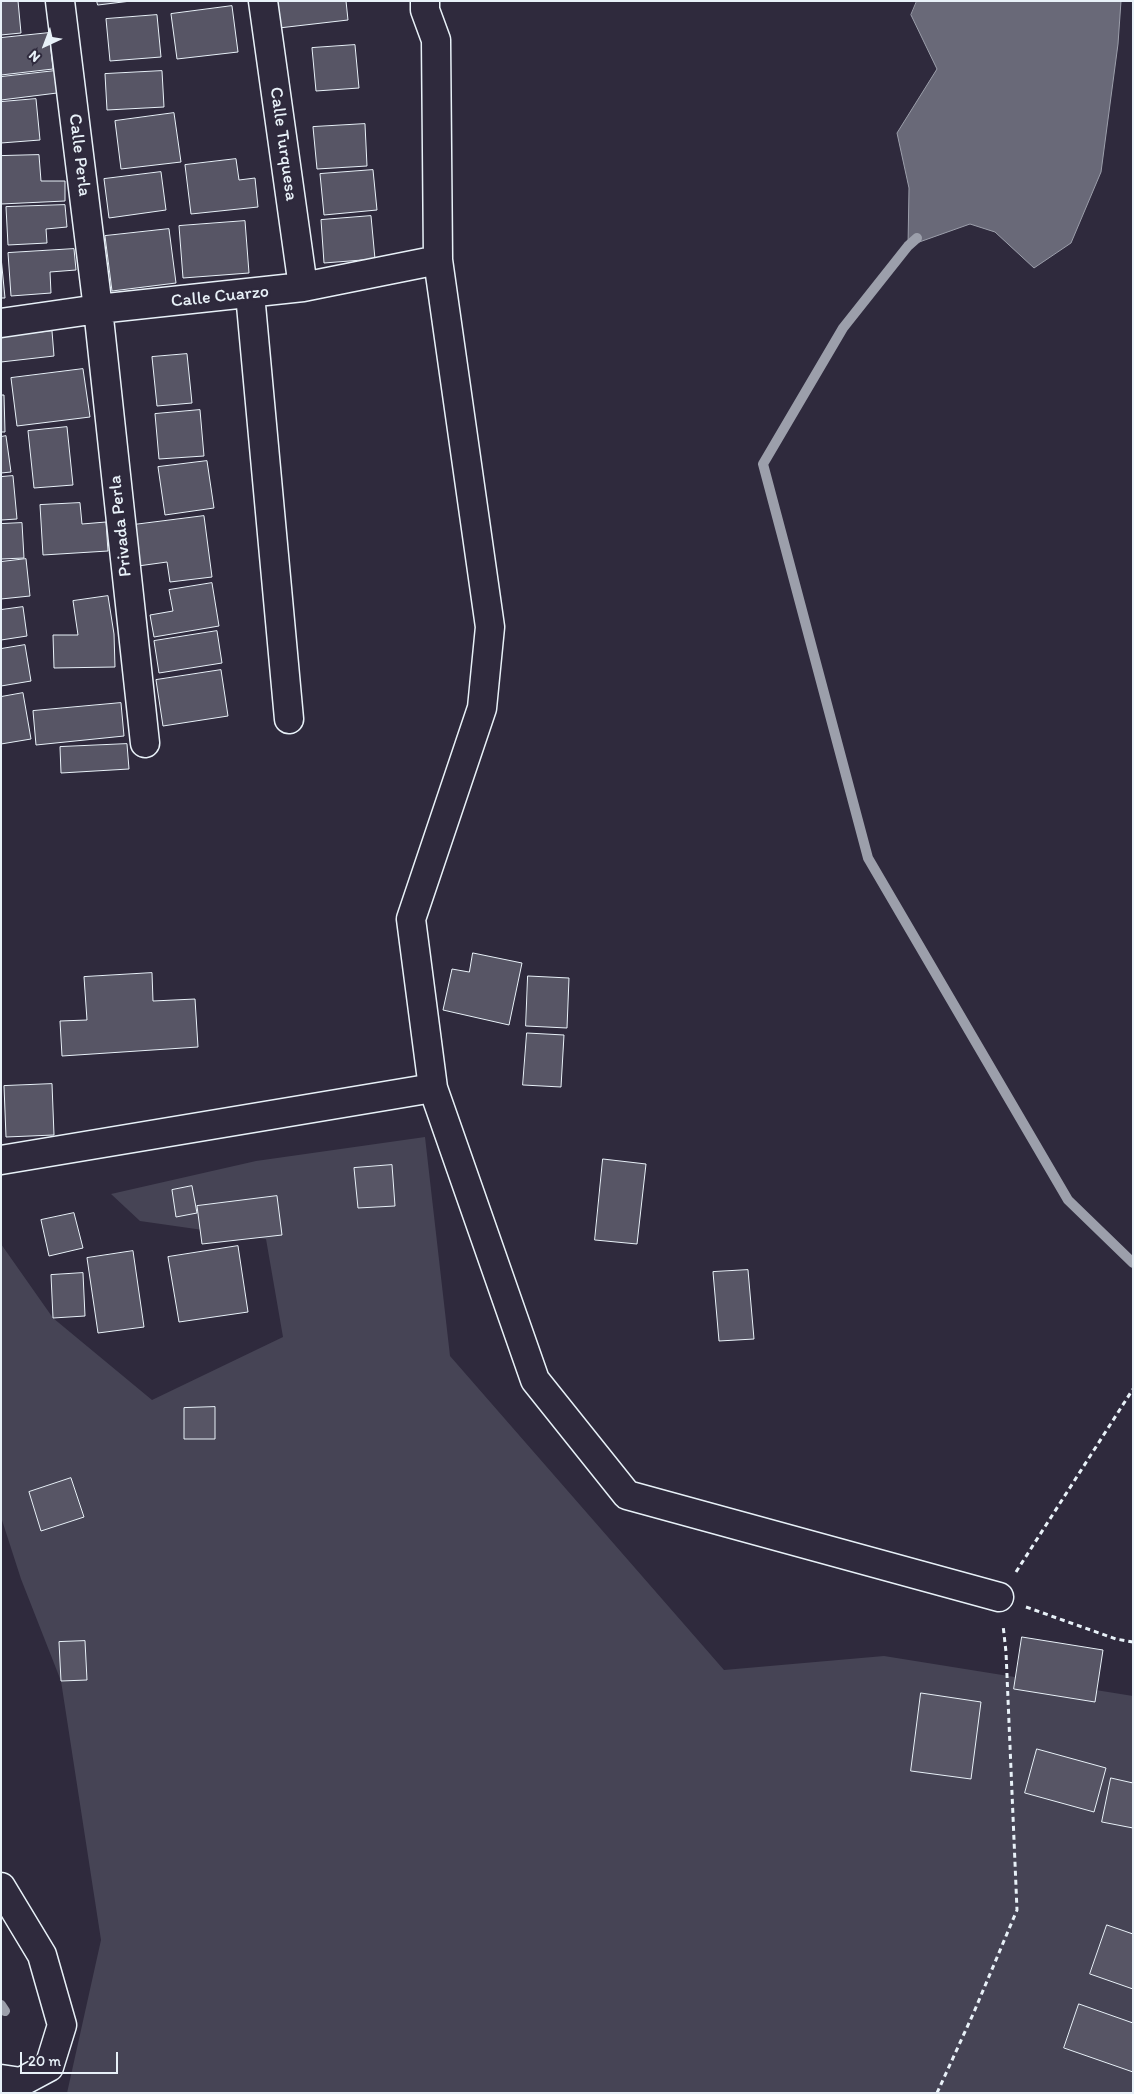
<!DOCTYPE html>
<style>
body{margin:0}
#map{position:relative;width:1134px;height:2094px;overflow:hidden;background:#2f2a3d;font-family:Itim,sans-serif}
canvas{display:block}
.frame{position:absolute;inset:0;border:2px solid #e8f1f8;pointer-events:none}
.north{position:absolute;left:20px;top:20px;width:50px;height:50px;-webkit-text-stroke:4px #2f2a3d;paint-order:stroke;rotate:223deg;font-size:14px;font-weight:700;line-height:20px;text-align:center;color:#e8f1f8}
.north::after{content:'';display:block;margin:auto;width:18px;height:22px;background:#e8f1f8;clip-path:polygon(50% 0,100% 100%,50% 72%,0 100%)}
.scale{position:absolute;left:20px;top:2052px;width:98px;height:22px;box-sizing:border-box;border:2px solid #e8f1f8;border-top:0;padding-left:6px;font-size:15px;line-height:18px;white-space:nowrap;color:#e8f1f8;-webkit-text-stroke:4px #2f2a3d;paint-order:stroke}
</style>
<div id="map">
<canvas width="1134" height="2094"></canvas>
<div class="frame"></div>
<div class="north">N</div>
<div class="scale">20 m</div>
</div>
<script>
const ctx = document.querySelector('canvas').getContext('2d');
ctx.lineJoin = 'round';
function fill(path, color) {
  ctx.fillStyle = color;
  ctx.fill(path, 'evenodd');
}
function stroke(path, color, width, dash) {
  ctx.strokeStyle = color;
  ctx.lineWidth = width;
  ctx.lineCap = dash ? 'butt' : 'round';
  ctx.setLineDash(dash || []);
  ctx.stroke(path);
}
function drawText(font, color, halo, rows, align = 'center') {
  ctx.font = font + ' Itim,sans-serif';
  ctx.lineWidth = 4.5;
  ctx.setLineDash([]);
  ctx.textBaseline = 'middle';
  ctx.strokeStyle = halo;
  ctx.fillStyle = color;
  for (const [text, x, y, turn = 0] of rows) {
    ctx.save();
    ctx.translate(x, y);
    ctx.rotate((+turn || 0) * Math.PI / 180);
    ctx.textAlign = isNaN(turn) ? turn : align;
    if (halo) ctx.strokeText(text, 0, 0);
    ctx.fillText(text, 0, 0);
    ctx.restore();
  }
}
fill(new Path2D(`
 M425 1137 450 1356 724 1670 884 1656 1133 1696V2093H67L101 1940 61 1681 21 1579 1 1517V1244L53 1318 152 1400 283 1337 266 1239 140 1221 111 1194 256 1161Z`), '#464455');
const water = new Path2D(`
 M917 1H1121L1118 44 1101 172 1071 243 1034 268 995 232 970 224 908 246 909 188 897 133 937 69 911 15Z`);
fill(water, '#696978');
stroke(water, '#9c9fab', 1);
stroke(new Path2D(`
 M917 238 908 246 843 328 763 464 868 858 1068 1200 1133 1263
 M1 2005 5 2011`), '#9c9fab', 10);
const building = new Path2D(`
 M1 1H18L21 33 1 35Z
 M97 1H131L98 5Z
 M276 1H346L348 20 279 28Z
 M232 6 238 52 177 59 171 14Z
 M157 15 161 57 110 61 106 19Z
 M49 33 53 69 1 75V38Z
 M355 45 359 88 316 91 312 48Z
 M55 71 57 93 1 100V77Z
 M162 71 164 107 107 110 105 74Z
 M36 99 40 140 1 143V102Z
 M174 113 181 162 121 169 115 121Z
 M365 124 367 166 317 169 313 127Z
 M39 155 41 181H65V201L1 204V156Z
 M236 159 239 180 255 178 258 207 191 214 185 165Z
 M373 170 377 210 324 215 320 174Z
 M161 172 166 210 109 218 104 179Z
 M65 205 67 227 46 229 47 243 8 245 6 207Z
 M371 216 375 259 324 263 321 220Z
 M245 221 249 273 183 278 179 226Z
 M169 229 176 283 112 291 105 236Z
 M74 249 76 270 50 272 51 293 11 296 8 253Z
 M1 257 5 298H1Z
 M52 331 54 356 1 362V337Z
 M187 354 192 403 157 406 152 357Z
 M83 369 90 417 17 426 11 378Z
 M1 395H4L5 432H1Z
 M200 410 204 456 159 459 155 414Z
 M67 427 73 485 34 488 28 431Z
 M6 436 11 472 1 473V437Z
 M207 461 214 508 165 515 158 467Z
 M13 476 17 519 1 520V477Z
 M80 503 82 524 106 522 108 551 43 555 40 505Z
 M204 516 212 577 170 582 167 562 138 566 133 525Z
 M22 523 24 558 1 559V524Z
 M26 559 30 596 1 599V562Z
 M212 583 219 626 154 637 150 615 173 611 169 590Z
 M108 596 114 634 115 667 54 668 53 635H78L73 601Z
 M23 607 27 636 1 640V610Z
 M217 631 222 663 159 673 154 641Z
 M25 645 31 681 1 686V649Z
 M221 670 228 716 163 726 156 680Z
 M23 693 31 739 1 744V697Z
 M121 703 124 736 36 745 33 711Z
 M127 744 129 769 61 773 60 747Z
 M473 953 522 963 509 1025 443 1010 452 969 469 972Z
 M152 973 153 1001 195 999 198 1047 62 1056 60 1021 87 1020 84 977Z
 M528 976 569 978 567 1028 526 1026Z
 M527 1033 564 1035 561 1087 523 1085Z
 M52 1084 54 1135 6 1137 4 1086Z
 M603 1159 646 1164 637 1244 595 1240Z
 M392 1165 395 1206 358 1208 354 1168Z
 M192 1186 197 1213 176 1217 172 1190Z
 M277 1196 282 1235 202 1244 197 1206Z
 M74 1213 83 1248 49 1256 41 1220Z
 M238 1246 248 1312 179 1322 168 1257Z
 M133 1251 144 1327 98 1333 87 1258Z
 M748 1270 754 1339 719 1341 713 1272Z
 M83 1273 85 1316 53 1318 51 1275Z
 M215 1407V1439H184V1408Z
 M71 1478 84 1517 41 1531 29 1492Z
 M1022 1637 1103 1650 1095 1702 1014 1689Z
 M85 1641 87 1680 61 1681 59 1642Z
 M921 1693 981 1702 971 1779 911 1771Z
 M1037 1749 1106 1768 1094 1812 1025 1793Z
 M1111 1778 1133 1783V1828L1102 1822Z
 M1107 1925 1133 1934V1989L1090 1974Z
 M1079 2004 1133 2023V2072L1064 2048Z`);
fill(building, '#575565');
stroke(building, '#e8f1f8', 1);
const minor = new Path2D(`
 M60 1 98 309 145 743
 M263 1 303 287
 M425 1V10L436 40 438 260 490 627 482 708 411 919 433 1088
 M250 294 289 719
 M1 323 98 309 303 287 438 260
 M1 1160 433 1088 535 1380 627 1495 999 1597
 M1 1887 42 1955 62 2025 49 2067 21 2082 1 2079`);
stroke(minor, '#e8f1f8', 31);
stroke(new Path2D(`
 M1016 1572 1133 1389
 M1026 1607 1116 1639 1133 1642
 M937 2093 974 2012 1017 1910 1006 1652 1003 1625`), '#e8f1f8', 3, [5, 4]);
stroke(minor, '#2f2a3d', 28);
drawText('18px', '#e8f1f8', '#2f2a3d', [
 ["Calle Turquesa",283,144,82],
 ["Calle Perla",79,155,83],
 ["Calle Cuarzo",220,297,-6],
 ["Privada Perla",121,526,-96]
]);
</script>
